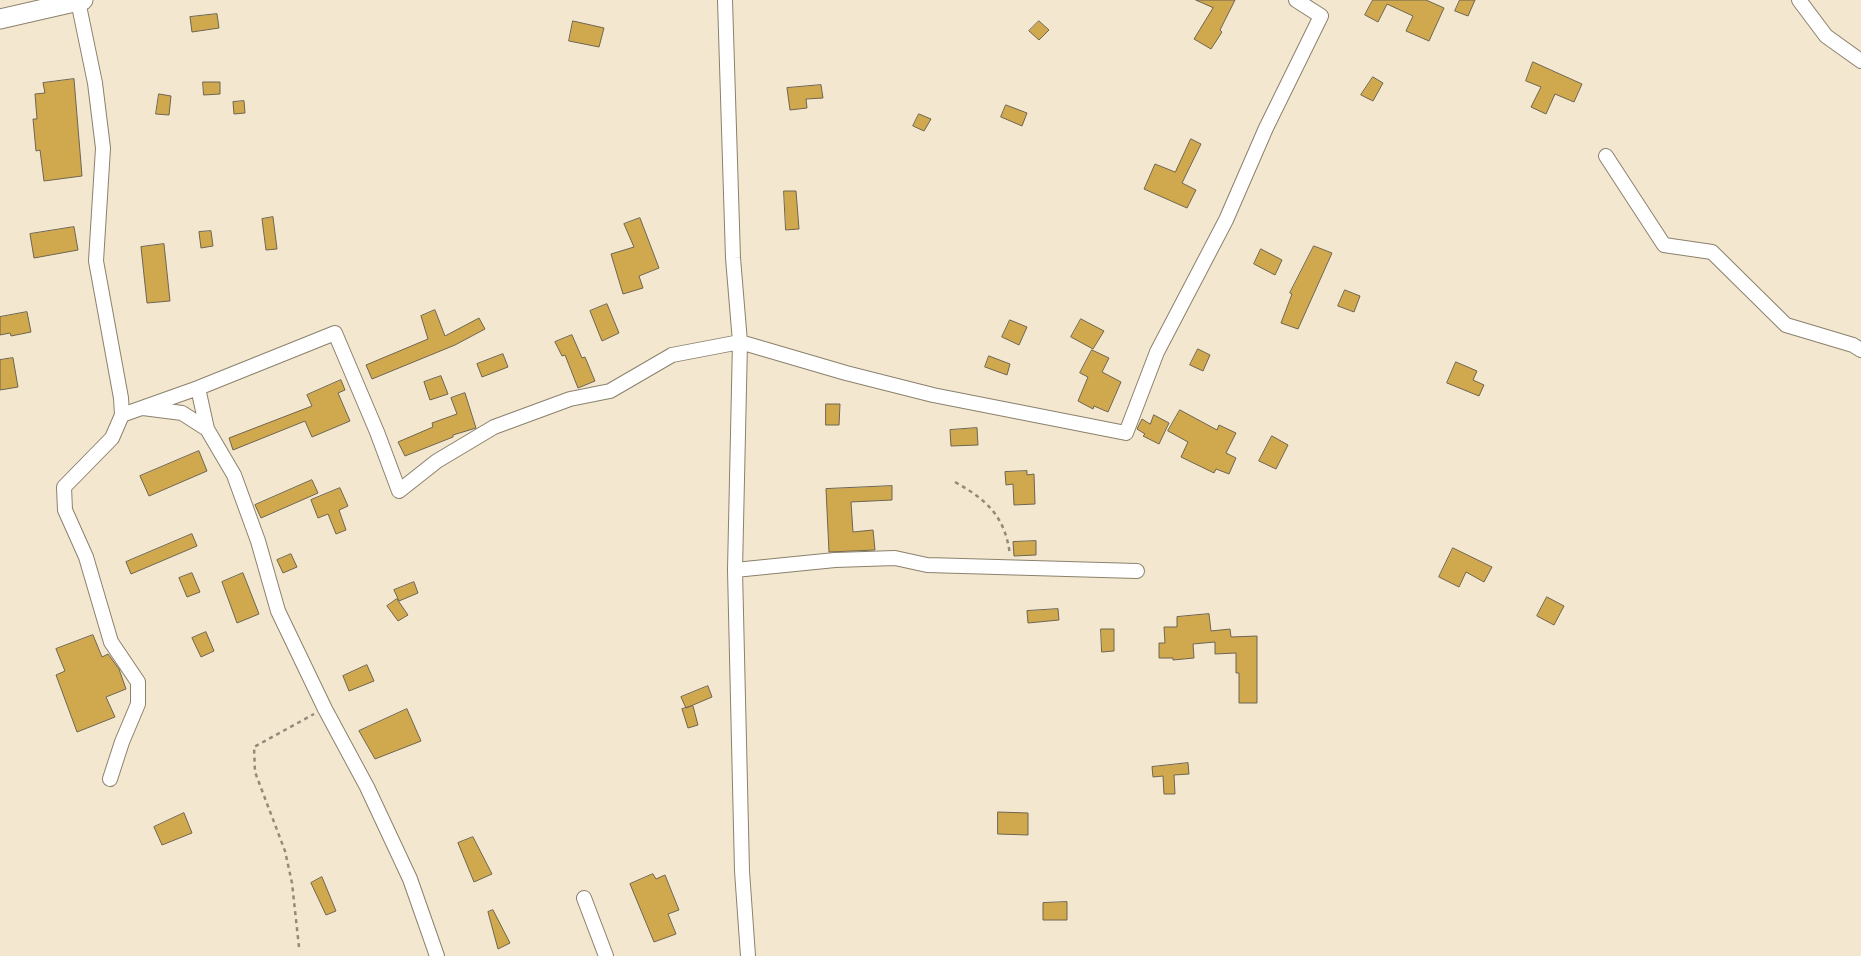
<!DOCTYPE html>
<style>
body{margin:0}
canvas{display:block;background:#f3e7d0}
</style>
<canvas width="1861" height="956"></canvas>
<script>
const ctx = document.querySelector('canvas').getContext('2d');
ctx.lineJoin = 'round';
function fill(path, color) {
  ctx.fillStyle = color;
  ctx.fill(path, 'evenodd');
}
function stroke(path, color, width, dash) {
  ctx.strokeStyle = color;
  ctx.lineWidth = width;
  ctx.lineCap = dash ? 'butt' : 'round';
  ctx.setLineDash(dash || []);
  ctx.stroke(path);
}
const building = new Path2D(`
 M1196 0H1235L1220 30 1222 32 1211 49 1194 39 1213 8Z
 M1373 0H1426L1444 8 1429 41 1406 31 1413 16 1387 4 1378 22 1365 15Z
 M1460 0H1475L1468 16 1455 11Z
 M217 14 219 28 192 32 190 17Z
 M573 21 604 28 599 47 569 41Z
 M1039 21 1049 30 1039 40 1029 31Z
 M1533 62 1582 84 1574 102 1555 94 1546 114 1531 107 1541 87 1526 81Z
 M1373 77 1383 83 1373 101 1361 95Z
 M74 79 82 176 44 181 40 150 36 151 33 119H37L35 94 45 93 43 83Z
 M203 82H220V94L204 95Z
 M821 85 823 98 806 99 807 108 790 110 787 88Z
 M159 94 171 96 169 115 156 114Z
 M244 101 245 113 234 114 233 102Z
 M1006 105 1027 113 1022 126 1001 117Z
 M919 114 931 119 924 131 913 126Z
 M1191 139 1201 144 1182 183 1196 190 1187 208 1144 189 1155 164 1175 172Z
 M784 191H796L799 229 786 230Z
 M273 217 277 249 266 250 262 219Z
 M640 218 659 268 639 276 643 288 623 294 611 254 634 247 624 224Z
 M74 227 78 250 34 258 30 234Z
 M211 231 213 246 201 248 199 232Z
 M164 244 170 301 147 303 141 247Z
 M1314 246 1332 253 1298 329 1281 323 1292 294 1290 293Z
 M1261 249 1282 260 1275 275 1254 264Z
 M1345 290 1360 296 1354 312 1338 306Z
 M607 304 619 333 602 341 590 311Z
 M435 310 445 336 479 318 485 329 455 345 372 379 366 365 428 339 421 316Z
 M27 312 31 332 11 336 10 333 0 335V317Z
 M1081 319 1104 331 1093 349 1071 337Z
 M1010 320 1027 327 1019 345 1002 337Z
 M572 335 582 358 585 357 595 381 578 388 565 355 562 356 555 342Z
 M1198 349 1210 355 1203 371 1190 365Z
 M1092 350 1109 358 1102 372 1121 382 1108 412 1094 406 1093 409 1078 401 1088 377 1080 373Z
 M503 354 508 367 482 377 477 364Z
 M989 356 1010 364 1007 375 985 367Z
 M13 358 18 387 0 390V360Z
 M1456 362 1477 371 1473 380 1484 385 1479 396 1447 383Z
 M441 376 448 394 430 400 424 382Z
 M341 380 345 390 338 393 350 421 312 437 305 421 233 450 229 438 312 406 307 395Z
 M465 393 476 428 453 435V437L405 456 398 442 433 427 432 423 457 414 451 398Z
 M826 404H840L839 425H826Z
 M1180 410 1217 430 1219 425 1236 433 1226 453 1236 458 1229 474 1216 469 1214 473 1181 457 1188 442 1168 431Z
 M1154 415 1169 423 1159 444 1143 436 1145 434 1137 429 1142 419 1150 424Z
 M977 428 978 445 951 446 950 430Z
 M1272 436 1288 445 1276 469 1259 461Z
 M199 451 207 471 149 496 140 476Z
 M1027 471V475L1034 474 1035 504 1014 505 1013 484 1006 485 1005 472Z
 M312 480 318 493 261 518 255 505Z
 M892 486V500L851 502 853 532 873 530 875 550 829 552 826 489Z
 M340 488 348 506 339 510 346 530 336 534 328 514 318 518 311 500Z
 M192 534 197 546 131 574 126 562Z
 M1036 541V555L1014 556 1013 542Z
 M1453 548 1492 567 1484 582 1466 572 1459 587 1439 577Z
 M291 554 297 567 283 573 277 560Z
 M192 573 200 592 187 597 179 578Z
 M243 573 259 614 237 623 222 582Z
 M414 582 418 593 399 601 394 590Z
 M1547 597 1564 606 1554 625 1537 616Z
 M397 599 408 615 398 621 387 606Z
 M1058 609 1059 620 1028 623 1027 611Z
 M1209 614 1211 631 1230 629 1231 637 1257 636V703H1239V673H1236V653L1215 654V642L1193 644 1194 658 1173 660V658H1159V643H1165L1164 627H1177V617Z
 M1101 629H1114V651L1102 652Z
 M206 632 214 651 201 657 192 638Z
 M93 635 102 657 108 654 119 669 126 689 106 697 115 717 77 732 56 675 65 671 56 649Z
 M367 665 374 681 349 691 343 676Z
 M708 686 712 697 686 708 681 697Z
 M693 706 698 725 688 728 682 709Z
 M407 709 421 741 375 759 359 731Z
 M1188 763 1189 774 1174 775 1175 794H1164L1163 776 1153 777 1152 767Z
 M998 812 1028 813V835L998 834Z
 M184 813 192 833 162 845 154 827Z
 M473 837 492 874 474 882 458 843Z
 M653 874 656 879 665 875 679 910 668 914 676 934 654 942 630 884Z
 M322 877 336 911 326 915 311 883Z
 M1067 902V920H1043V903Z
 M493 910 510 943 498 949 488 912Z`);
fill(building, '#d0a94e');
stroke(building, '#6f6550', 1);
const street = new Path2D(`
 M725 0 733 258 740 342 735 570 742 871 748 956
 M1799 0 1826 36 1861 61
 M78 1 95 83 103 148 96 261 121 398 122 415 112 438 64 487 65 510 86 557 111 642 138 682V704L122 742 110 779
 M1606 156 1664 245 1712 252 1786 325 1853 345 1861 350
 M198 388 207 429
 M143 408 182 413 207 429 234 475 258 541 278 611 325 709 367 787 410 879 437 956
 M122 415 198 388 335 333 377 432 399 491 437 461 494 427 570 399 610 391 672 355 740 342 846 373 933 395 1126 433 1157 352 1226 220 1266 128 1321 16 1296 0
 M735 570 835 560 895 558 927 565 1137 571
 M584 898 606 956`);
const secondary = new Path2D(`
 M0 19 83 0`);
stroke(street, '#8b816c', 16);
stroke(secondary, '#8b816c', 21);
stroke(new Path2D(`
 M955 482C987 500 1005 516 1010 555
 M299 947 292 883 285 851 255 772 254 747 314 714`), '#938a7a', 2.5, [4, 4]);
stroke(street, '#fff', 14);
stroke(secondary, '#fff', 19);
</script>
